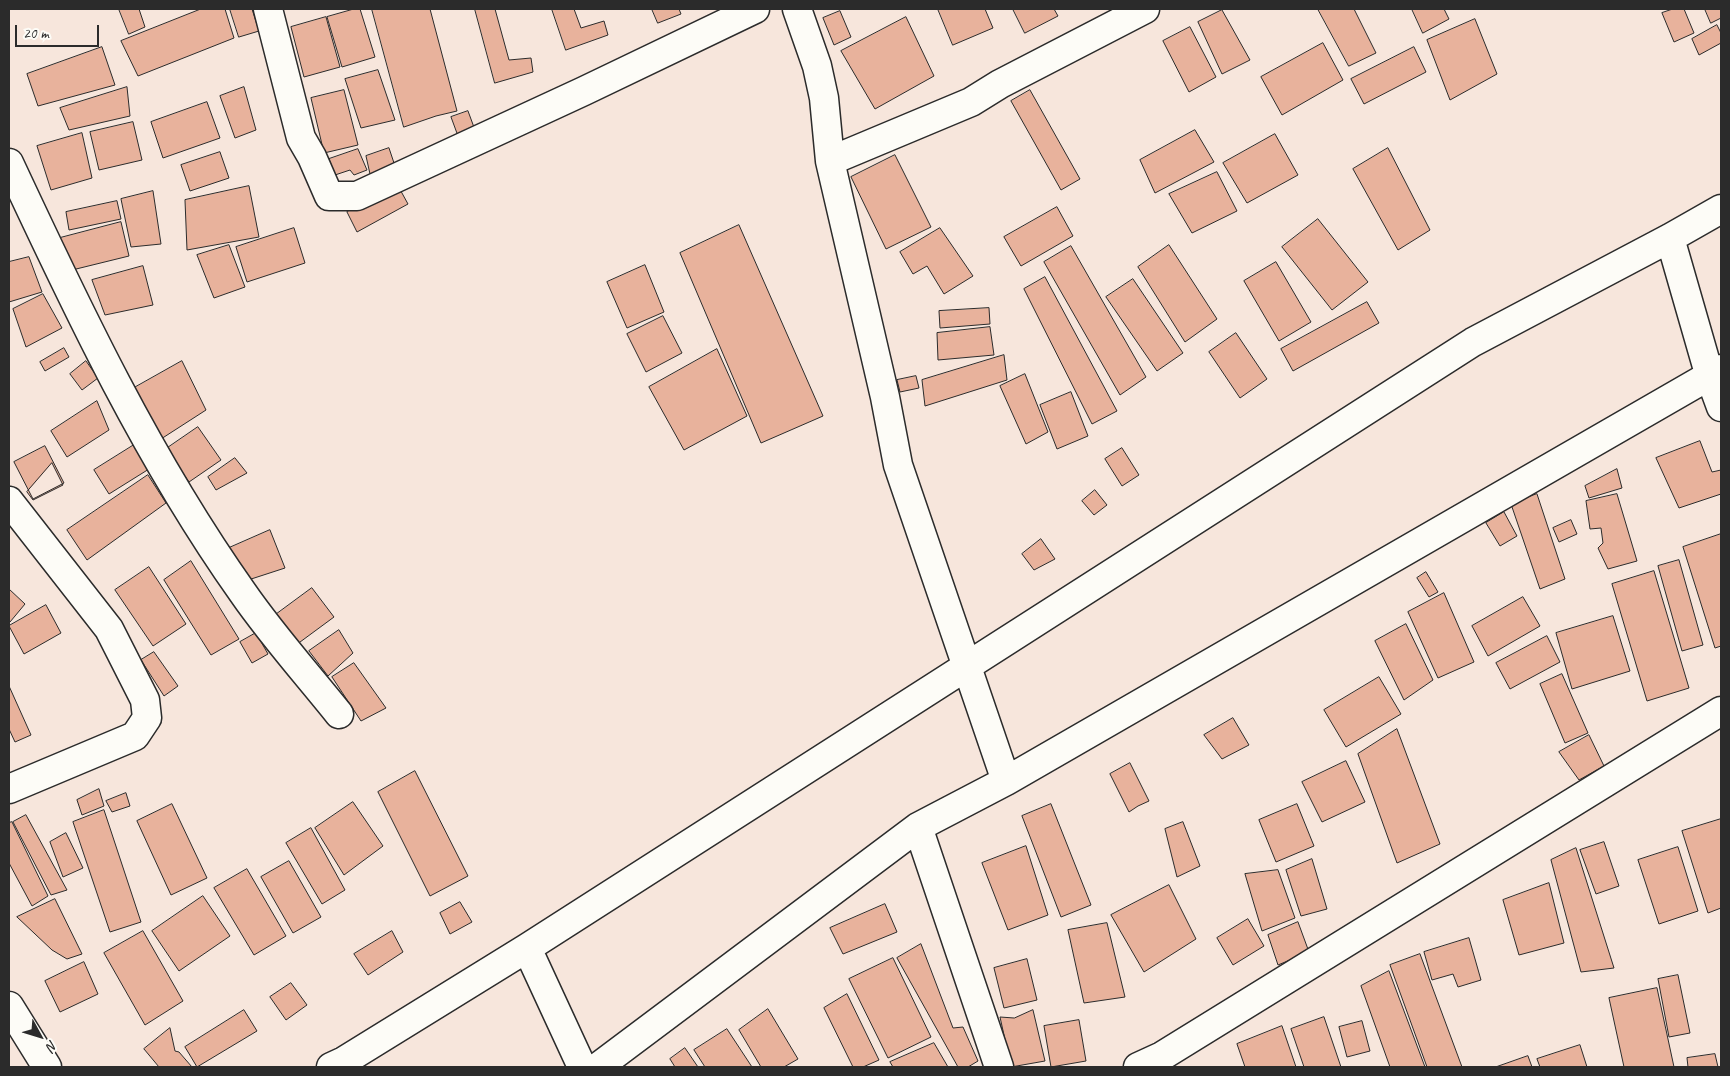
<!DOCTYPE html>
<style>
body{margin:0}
#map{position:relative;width:1730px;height:1076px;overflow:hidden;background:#f7e6dc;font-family:Caveat,sans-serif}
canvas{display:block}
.frame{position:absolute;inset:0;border:10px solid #2b2b2b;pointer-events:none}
.north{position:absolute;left:15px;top:1011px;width:50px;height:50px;-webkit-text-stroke:4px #fdfcf7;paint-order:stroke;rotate:129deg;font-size:14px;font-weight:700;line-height:20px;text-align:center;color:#2b2b2b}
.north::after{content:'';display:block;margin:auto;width:18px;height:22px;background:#2b2b2b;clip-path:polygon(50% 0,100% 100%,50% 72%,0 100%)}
.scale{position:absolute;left:15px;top:25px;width:84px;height:22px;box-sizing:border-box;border:2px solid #2b2b2b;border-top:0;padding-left:6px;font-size:15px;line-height:18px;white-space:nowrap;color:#2b2b2b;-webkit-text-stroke:4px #fdfcf7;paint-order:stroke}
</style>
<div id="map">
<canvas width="1730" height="1076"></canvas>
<div class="frame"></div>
<div class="north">N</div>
<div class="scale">20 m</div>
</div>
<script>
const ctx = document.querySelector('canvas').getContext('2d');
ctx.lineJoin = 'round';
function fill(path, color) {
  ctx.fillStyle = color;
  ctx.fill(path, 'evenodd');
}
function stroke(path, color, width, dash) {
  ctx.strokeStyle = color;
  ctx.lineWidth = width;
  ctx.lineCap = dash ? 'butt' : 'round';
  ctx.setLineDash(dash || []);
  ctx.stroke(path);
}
const building = new Path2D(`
 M119 9H139L145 27 129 34Z
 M201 9H225L234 38 138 76 121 41Z
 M230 9H252L259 31 239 37Z
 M354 9H360L375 57 342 67 327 17Z
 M372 9H430L457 111 436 116 404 127Z
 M475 9H495L509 60 531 58 533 72 495 83Z
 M552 9H574L581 28 604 21 608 35 566 50Z
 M652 9H679L681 14 658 23Z
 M938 9H985L993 28 953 45Z
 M1013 9H1054L1058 16 1025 33Z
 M1318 9H1354L1376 53 1349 66Z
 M1412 9H1444L1449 19 1423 33Z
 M1673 9H1684L1694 33 1674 42 1662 13Z
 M1705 9H1721V18L1711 23Z
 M1222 10 1250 60 1222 74 1198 22Z
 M840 11 851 37 834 45 823 18Z
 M326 17 340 67 304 77 291 27Z
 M906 17 934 76 875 109 841 51Z
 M1475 19 1497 74 1450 100 1427 40Z
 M1717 25 1721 33V43L1699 55 1692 39Z
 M1190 27 1216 77 1189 92 1163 41Z
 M1323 43 1343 80 1282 115 1261 77Z
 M102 47 115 85 38 106 27 74Z
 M1414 47 1426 72 1364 104 1351 79Z
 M378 70 395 120 361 128 345 79Z
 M127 87 130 116 69 130 60 108Z
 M244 87 256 130 235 138 220 96Z
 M344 90 358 145 324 153 311 98Z
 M1030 90 1080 179 1061 190 1011 101Z
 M207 102 220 138 163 158 151 122Z
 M468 111 475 130 458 136 451 117Z
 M133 122 142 160 99 170 90 132Z
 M1195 130 1214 162 1155 193 1140 160Z
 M82 133 92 178 51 190 37 146Z
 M1275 134 1298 175 1247 203 1223 163Z
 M389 148 395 166 370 174 366 156Z
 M1388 148 1430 230 1398 250 1353 169Z
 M358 149 367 170 354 175 350 170 335 175 329 159Z
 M220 152 229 178 190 191 181 165Z
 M895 155 931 227 886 249 851 177Z
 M1217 172 1237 211 1192 233 1169 194Z
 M397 184 408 204 357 232 347 212Z
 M249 186 259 237 187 250 185 200Z
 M153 191 161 244 131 247 121 199Z
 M117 201 121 219 69 230 66 212Z
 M1057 207 1073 236 1021 266 1004 237Z
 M1318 219 1368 282 1332 310 1282 247Z
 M121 222 129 256 68 271 60 238Z
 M739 225 823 416 761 443 680 253Z
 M294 228 305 263 247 282 236 247Z
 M940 228 973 276 944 294 927 266 913 274 900 252Z
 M229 245 245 287 214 298 197 255Z
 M1169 245 1217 319 1185 342 1138 267Z
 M1071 246 1146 377 1120 395 1044 262Z
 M29 257 42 292 9 302V262Z
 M1276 262 1311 322 1279 341 1244 281Z
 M645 265 664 312 627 328 607 282Z
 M143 266 153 305 105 315 92 280Z
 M1045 277 1117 411 1092 424 1024 289Z
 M1133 279 1183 353 1157 371 1106 297Z
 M43 294 62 328 26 347 13 309Z
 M1367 302 1379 323 1293 371 1281 349Z
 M989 308 990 324 940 328 939 311Z
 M663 316 682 353 646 372 627 334Z
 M990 327 994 355 938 360 937 333Z
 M1236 333 1267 379 1240 398 1209 352Z
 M64 348 69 357 45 371 40 362Z
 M717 349 747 416 684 450 649 387Z
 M1004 355 1007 380 925 406 922 380Z
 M86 361 98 378 82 390 70 374Z
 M182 361 206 410 161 439 134 388Z
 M1025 374 1048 432 1026 444 1000 386Z
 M916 376 919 388 900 392 897 380Z
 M1071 392 1088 436 1057 449 1040 405Z
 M97 401 109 430 67 457 51 431Z
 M198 427 221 460 189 482 166 449Z
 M1700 441 1712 472 1721 470V494L1679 508 1656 458Z
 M134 445 149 469 109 494 94 470Z
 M45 446 64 483 33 499 14 462Z
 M1122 448 1139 475 1122 486 1105 459Z
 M235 458 247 473 216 490 208 477Z
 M52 463 63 485 33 500 27 492Z
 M1617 469 1622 488 1589 498 1585 486Z
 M148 475 166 503 87 560 67 530Z
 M1095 490 1107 505 1094 515 1082 501Z
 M1537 494 1565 579 1540 589 1511 504Z
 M1617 494 1637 561 1608 569 1598 548 1603 543 1601 528 1590 529 1586 501Z
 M1504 512 1517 536 1500 546 1486 523Z
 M1571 520 1577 534 1559 542 1553 528Z
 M270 530 285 568 242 582 229 548Z
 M1721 534V646L1715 648 1683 547Z
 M1041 539 1055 559 1034 570 1022 554Z
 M1679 560 1703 645 1682 651 1658 566Z
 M191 561 239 639 211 655 164 580Z
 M149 567 186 624 153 646 115 590Z
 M1654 571 1689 688 1647 701 1612 584Z
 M1426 572 1438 592 1429 597 1417 578Z
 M312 588 334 617 296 645 274 616Z
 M9 589 25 604 10 622 9 621Z
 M1444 593 1474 662 1438 678 1408 612Z
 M1523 597 1540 626 1488 656 1472 626Z
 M46 605 61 633 24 654 9 626Z
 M1613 616 1630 671 1572 689 1556 633Z
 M1406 624 1433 680 1404 700 1375 641Z
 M339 630 353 653 328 676 309 651Z
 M256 633 268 654 252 663 240 642Z
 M1547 636 1560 662 1510 689 1496 663Z
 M154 652 178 686 164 696 141 660Z
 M354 663 386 708 361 721 332 677Z
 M1562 674 1588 733 1565 743 1540 684Z
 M1379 677 1401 714 1346 747 1324 710Z
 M9 686 31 735 15 742 9 729Z
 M1233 718 1249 745 1222 759 1204 735Z
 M1397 729 1440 844 1397 863 1358 754Z
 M1589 735 1604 766 1579 780 1559 752Z
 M1346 761 1365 802 1322 822 1302 782Z
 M1130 763 1149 801 1138 806 1129 812 1110 774Z
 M415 771 468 876 430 896 378 792Z
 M99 789 104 806 82 815 77 800Z
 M126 793 130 806 112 812 106 801Z
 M353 802 383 846 344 875 315 828Z
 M172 804 207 878 171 895 137 821Z
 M1051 804 1091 905 1061 917 1022 816Z
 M1297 804 1314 846 1276 862 1259 820Z
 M104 810 141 922 110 932 73 822Z
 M26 815 67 890 51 895 13 822Z
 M1721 819V908L1708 913 1682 831Z
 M12 822 48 896 32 906 9 863V823Z
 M1183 822 1200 866 1177 877 1165 829Z
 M311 828 345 890 322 904 286 843Z
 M66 833 83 868 63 877 50 842Z
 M1604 842 1619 886 1596 894 1580 850Z
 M1026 846 1048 915 1008 930 982 863Z
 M1678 847 1698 911 1659 924 1638 860Z
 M1576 848 1614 968 1581 972 1551 860Z
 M1312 859 1327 909 1301 916 1286 870Z
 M289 861 321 917 293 933 261 877Z
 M247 869 286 936 254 955 214 888Z
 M1278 870 1295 918 1262 931 1245 874Z
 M1549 883 1564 943 1519 955 1503 900Z
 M1169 885 1196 939 1144 972 1111 915Z
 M203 896 230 936 179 971 152 931Z
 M55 899 82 954 67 959 52 950 17 917Z
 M460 902 472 922 450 934 440 913Z
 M885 904 897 932 843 954 830 928Z
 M1248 919 1264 946 1233 965 1217 938Z
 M1298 922 1309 952 1278 965 1268 935Z
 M1107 923 1125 997 1084 1003 1068 930Z
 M143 931 183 1001 145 1025 104 953Z
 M392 931 403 952 368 975 354 954Z
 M1469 938 1481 980 1458 987 1453 974 1432 980 1424 952Z
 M921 944 953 1028 963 1027 978 1061 968 1067H958L897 958Z
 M1420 954 1462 1067H1427L1390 965Z
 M893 958 931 1037 888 1058 849 979Z
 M1027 959 1037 1000 1004 1008 994 968Z
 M84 962 98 994 60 1012 45 981Z
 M1389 971 1425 1067H1390L1361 986Z
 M1678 975 1690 1033 1669 1037 1658 979Z
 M291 983 307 1005 286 1020 270 997Z
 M1657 988 1674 1067H1624L1609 998Z
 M847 994 879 1060 863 1067H853L824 1008Z
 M768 1009 798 1059 784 1067H761L739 1030Z
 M244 1010 257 1031 197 1067 185 1047Z
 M1033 1010 1045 1061 1011 1067 1000 1017 1014 1018Z
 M1324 1017 1341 1067H1304L1291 1029Z
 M1079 1020 1086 1061 1051 1067 1044 1026Z
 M1362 1021 1370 1051 1347 1057 1339 1027Z
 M1282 1026 1296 1067H1245L1237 1044Z
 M170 1028 175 1051 179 1052 192 1067H159L144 1049Z
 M727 1029 752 1067H705L694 1050Z
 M934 1043 948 1067H893L890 1062Z
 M1580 1045 1587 1067H1540L1537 1059Z
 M685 1048 698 1067H675L670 1059Z
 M1715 1054 1718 1067H1688L1687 1058Z
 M1528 1056 1532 1067H1496Z`);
fill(building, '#e8b29c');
stroke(building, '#2b2b2b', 1);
const minor = new Path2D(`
 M268 9 301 138 312 157 329 196H357L584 91 755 9
 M797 9 817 66 824 98 830 161 885 397 898 465 1006 781
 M830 161 971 102 1000 84 1145 9
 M9 163C78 311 148 459 243 593 272 635 307 674 339 714
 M1670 238 1710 377 1721 407
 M9 501 109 629 145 700 147 718 135 736 9 789
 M918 827 999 1067
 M527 948 582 1067
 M9 1006 47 1067
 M331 1067 344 1061 527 948 1473 342 1670 238 1721 209
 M598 1067 918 827 1006 781 1721 369
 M1138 1067 1162 1056 1721 711`);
stroke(minor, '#2b2b2b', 31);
stroke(minor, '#fdfcf7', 28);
</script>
